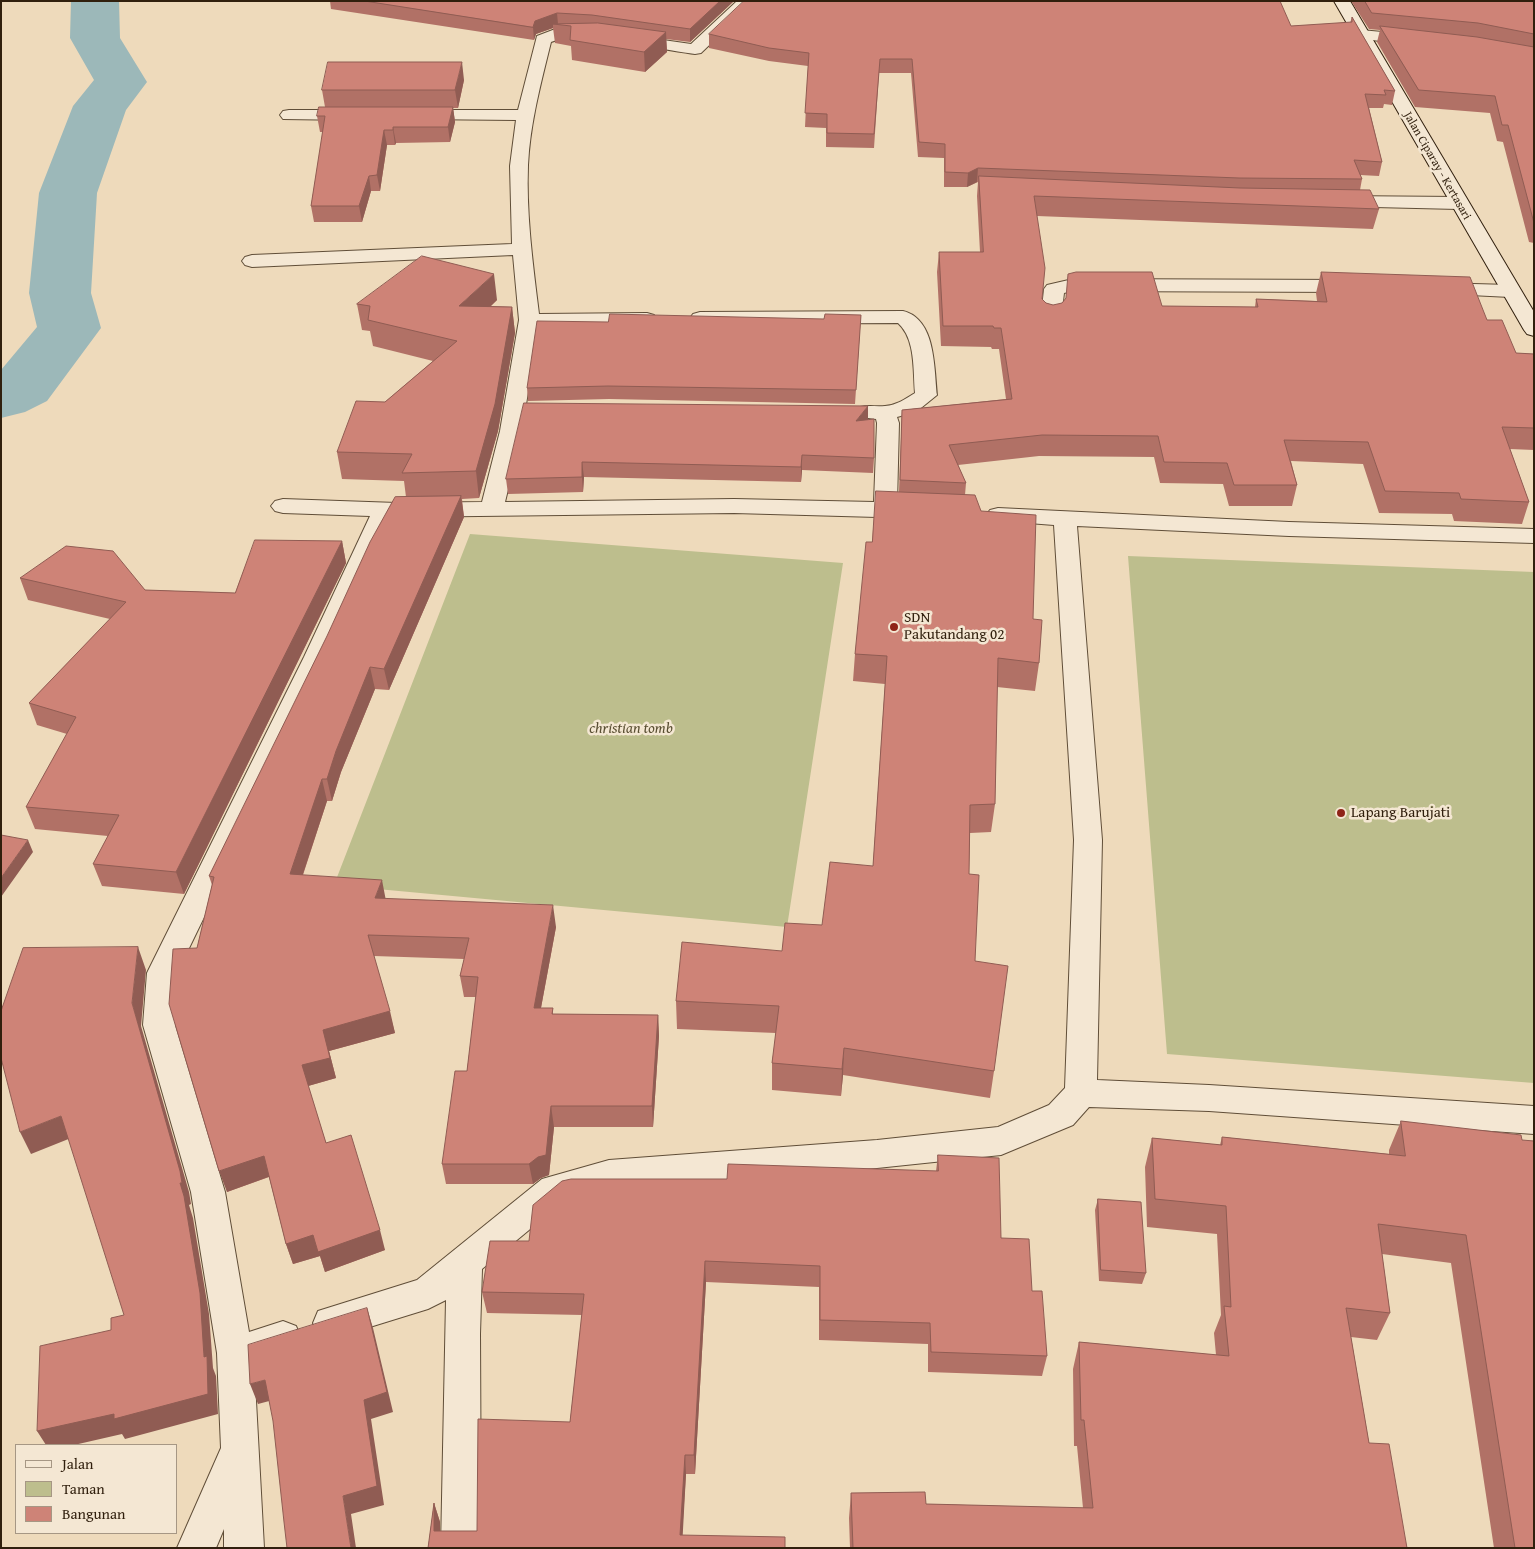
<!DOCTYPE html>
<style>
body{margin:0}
#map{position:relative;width:1535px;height:1549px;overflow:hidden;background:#eedabb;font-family:"Gentium Book Plus",serif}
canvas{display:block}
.frame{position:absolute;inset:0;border:2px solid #301f0d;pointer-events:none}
.legend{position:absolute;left:15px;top:1444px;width:162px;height:90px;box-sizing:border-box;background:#f4e7d3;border:1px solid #a69784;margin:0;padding:6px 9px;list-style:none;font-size:15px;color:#301f0d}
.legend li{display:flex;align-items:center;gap:10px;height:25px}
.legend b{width:25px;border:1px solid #a69784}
</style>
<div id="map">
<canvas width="1535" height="1549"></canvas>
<div class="frame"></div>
<ul class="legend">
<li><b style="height:6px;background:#f4e7d3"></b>Jalan</li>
<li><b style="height:14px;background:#bdbe8d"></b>Taman</li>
<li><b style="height:14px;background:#ce8377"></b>Bangunan</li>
</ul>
</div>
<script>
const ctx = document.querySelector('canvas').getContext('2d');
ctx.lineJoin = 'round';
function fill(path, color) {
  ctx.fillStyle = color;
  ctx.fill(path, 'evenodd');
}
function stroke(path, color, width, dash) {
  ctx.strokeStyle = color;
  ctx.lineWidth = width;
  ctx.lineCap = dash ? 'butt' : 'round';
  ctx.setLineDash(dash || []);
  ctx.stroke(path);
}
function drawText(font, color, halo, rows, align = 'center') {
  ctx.font = font + ' "Gentium Book Plus",serif';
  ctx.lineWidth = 5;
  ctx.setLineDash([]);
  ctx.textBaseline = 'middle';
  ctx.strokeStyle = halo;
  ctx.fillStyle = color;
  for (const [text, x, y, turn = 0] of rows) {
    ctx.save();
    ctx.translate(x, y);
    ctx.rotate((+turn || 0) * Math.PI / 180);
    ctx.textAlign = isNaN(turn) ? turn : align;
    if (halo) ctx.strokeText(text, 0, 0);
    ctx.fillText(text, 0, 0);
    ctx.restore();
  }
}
fill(new Path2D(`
 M470 534 843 563 787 927 334 885Z
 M1128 556 1534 572V1083L1167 1054Z`), '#bdbe8d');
fill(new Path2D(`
 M71 1H119L120 38 147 82 126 110 97 193 91 293 101 328 47 401 25 412 1 418V370L37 327 29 293 39 193 73 106 94 80 70 38Z`), '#9cb8b9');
const street = new Path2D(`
 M737 1H755L701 53 695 54C664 50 576 32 551 42 541 83 530 123 528 165 526 214 533 265 539 314L647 313 654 315 657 319 654 323 647 325 538 326 522 431 505 502 734 499 874 502 877 423 876 419 860 417 857 412 860 407C869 405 876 407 885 406 897 405 905 399 915 393 913 371 916 339 898 323L700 324 693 322 690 318 693 314 700 312 903 311C936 319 934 368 937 395L916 412 897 417 899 423 897 503 921 506 925 511 921 516 913 518 734 513 394 517 330 657 177 973 175 1025 225 1192 249 1332 283 1321 296 1326 301 1338 296 1350 254 1364 264 1548H224V1529L216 1548H177L221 1448 217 1353 191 1192 143 1025 147 973 304 657 370 516 283 513 275 511 271 506 275 501 283 499 397 503 482 502 500 431 519 320 513 255 252 267 245 265 242 261 245 257 252 255 512 244 510 166 516 120 416 119 410 118 407 114 410 110H518L537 36 558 28 593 30 691 44Z
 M1361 30 1414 35 1422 40 1414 45 1355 38 1353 35Z
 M289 110H353L359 111 362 115 359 119 353 120 283 119 280 115 283 111Z
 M1339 196 1458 197 1465 199 1467 203 1465 207 1458 209 1332 206 1330 202 1332 198Z
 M1073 279 1354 280 1361 282 1364 286 1361 290 1354 292 1073 291 1064 293 1061 318 1058 322 1051 324 1044 322 1041 318 1044 289 1047 285Z
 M1437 283 1510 285 1517 287 1520 291 1517 295 1510 297 1430 293 1427 289 1430 285Z
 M998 508 1289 522 1534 529V543L1289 536 1077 526 1102 840 1097 1080 1209 1085 1534 1106V1134L1209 1111 1089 1107 1073 1125 1001 1155 877 1168 609 1188 564 1201 482 1269 480 1334 481 1548H441L446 1300 428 1309 331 1339 318 1335 313 1323 318 1311 417 1280 542 1179 609 1160 877 1140 998 1127 1049 1105 1065 1088 1074 840 1054 525 990 520 986 515 990 510Z`);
const secondary = new Path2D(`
 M1334 1H1350L1534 312V336L1527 334 1524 330Z`);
stroke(street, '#604e38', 2);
stroke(secondary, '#301f0d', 2);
fill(street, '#f4e7d3');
fill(secondary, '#f4e7d3');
fill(new Path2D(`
 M330 1H734L690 42 666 39 667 52 645 72 572 60 571 46 555 43 553 28 536 34 534 40 331 9Z
 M1351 1H1534V243L1529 242 1503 142 1497 141 1490 113 1415 107 1377 42 1380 30 1369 29Z
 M1352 17 1395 91 1392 105 1384 104 1383 108H1369L1382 162 1379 176 1360 175 1362 179 1360 190 1379 209 1373 229 1037 216 1042 299 1046 303 1053 305 1255 307 1256 299 1317 301 1316 293 1321 272 1487 320 1516 353 1534 354V450L1510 449 1529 502 1522 524 1454 521 1452 514 1379 513 1363 464 1291 461 1297 485 1292 506H1229L1223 484 1160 483 1154 457 1039 456 958 465 966 483 965 495 981 511 1033 619 1039 663 1035 691 997 687 995 804 991 832 970 833 969 874 975 961 994 1071 990 1098 843 1075 841 1096 772 1090V1063L776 1033 677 1029 676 1001 782 951 822 925 873 866 885 684 853 681 855 654 872 542 899 492 902 410 1006 399 999 349H992L991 347 941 346 937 272 939 252H980L977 196 978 182 967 187H944V158L918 157 911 73H879L874 148 826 147V128L805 127 808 66 769 61 709 48V34L1291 26 1350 23Z
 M464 80 458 108H453L455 122 450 142 396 143 395 145H387L380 191H371L362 222H314L311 206 323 132H320L317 116 325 107 322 90Z
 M497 300 491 306 512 307 515 333 498 431 479 498 462 499 464 517 389 690 375 689 341 772 332 801H327L303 875 386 899 556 927 541 1008H553V1014L658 1015 659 1036 653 1127H554L549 1175 541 1178 533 1184H446L442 1164 467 1071 476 997H464L460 976 464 959 374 956 395 1033 329 1051 336 1078 308 1086 326 1143 385 1250 325 1272 320 1256 293 1264 286 1244 269 1177 227 1192 197 948 212 885 209 876 406 497 404 481 342 479 337 452 385 402 433 361 373 346 370 331 362 330 357 304Z
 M861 315 855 404 609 399 528 401 527 388 608 322 824 319Z
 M524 403 868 419 874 458 873 473 802 470 801 482 584 477 583 492 508 494 506 479Z
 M342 541 346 563 184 894 102 886 93 864 108 836 35 829 26 807 67 734 37 725 29 703 110 619 28 600 20 578 145 590 235 593Z
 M1401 1121 1522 1140 1534 1548H1494L1451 1263 1382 1254 1390 1313 1377 1340 1351 1337 1369 1443 1407 1548H850L849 1518 851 1493 926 1504 1083 1508 1077 1446H1074L1073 1369 1079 1342 1216 1355 1214 1333 1221 1315 1217 1234 1147 1227 1145 1167 1152 1138 1220 1145 1222 1137 1389 1154V1150Z
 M938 1155 1001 1238 1032 1291 1047 1356 1042 1376 928 1372V1344L819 1340V1287L706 1282 695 1474H686L682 1535 428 1548 434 1503 440 1522V1531H477L570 1422 582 1315 487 1313 482 1292 529 1241 727 1179 936 1171Z
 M1098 1199 1146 1273 1142 1284 1099 1281 1095 1210Z`), '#b17166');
fill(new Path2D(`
 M720 1H734L690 42V29Z
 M557 13 558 24H553V28L536 34 534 40 533 27 535 21Z
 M666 32 667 52 645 72 644 52Z
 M462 62 464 80 458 108 455 90Z
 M453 107 455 122 450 142 448 127Z
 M393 127 396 143 395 145 393 130Z
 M384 130 387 145 380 191 377 175Z
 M978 168 977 182 967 187 968 173Z
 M369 176 371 191 362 222 359 206Z
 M494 274 497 300 463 332 459 306Z
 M512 307 515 333 498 431 479 498 476 471Z
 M868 406V421H856Z
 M802 455V470L801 482V467Z
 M582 462 584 477 583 492 582 477Z
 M461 496 464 517 389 690 384 669Z
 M342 541 346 563 184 894 176 872Z
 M370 667 375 689 341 772 332 801 327 779 336 751Z
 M322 779 327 801 296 895 290 874Z
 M28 840 33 852 1 897V878Z
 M382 880 386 901 375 898Z
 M553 905 556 927 537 1029 534 1008Z
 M138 947 146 970 141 1026 189 1192 191 1204 189 1205 193 1218 209 1314 213 1368 216 1376 218 1414 125 1439 122 1434 74 1445H46L37 1431 204 1357 180 1183 132 1003Z
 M390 1011 395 1033 329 1051 336 1078 308 1086 302 1065 323 1030Z
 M658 1015 659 1036 653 1127 652 1106Z
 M844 1048 843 1075 841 1096 842 1069Z
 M551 1106 554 1127 549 1175 541 1178 533 1184 529 1164Z
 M61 1116 71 1138 31 1154 20 1132Z
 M264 1156 271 1176 227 1192 219 1171Z
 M380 1230 385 1250 325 1272 320 1256 293 1264 286 1244 313 1235Z
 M705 1261 706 1282 695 1474 694 1455Z
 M367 1308 373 1328 393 1412 371 1419 384 1505 351 1514 356 1548H351L343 1496 364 1400Z
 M265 1380 273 1400 258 1404 250 1384Z
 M685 1455 686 1474 682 1548 680 1535Z
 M434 1503 440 1522V1548L434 1531Z`), '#905c53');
const building = new Path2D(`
 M365 1H720L690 29 592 15 557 13 535 21 533 27Z
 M744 1H1280L1291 26 1352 22V17L1395 91 1384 90 1386 95 1365 94 1382 162 1354 160 1362 179 1239 178 978 168 968 173 945 172V144L919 142 912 59H880L874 134 827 133V114L805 113 809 53 769 48 709 34Z
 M1365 1H1534V34L1478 23 1372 13Z
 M598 23 666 32 644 52 570 40 571 26 553 24Z
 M1380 26 1477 37 1534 47V223L1508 125H1502L1495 96 1419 90Z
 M328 62H462L455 90H322Z
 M319 107H453L448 127H393V130H384L377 175 369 176 359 206H311L325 116H317Z
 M979 176 1240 188 1370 190 1379 209 1034 196 1045 268 1042 299 1046 303 1053 305 1062 303 1066 298 1068 274 1076 272H1152L1162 306 1258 307 1256 299 1327 302 1321 272 1470 277 1487 320H1502L1516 353 1534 354V428L1502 427 1529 502 1461 499 1459 493 1385 491 1368 442 1284 440 1297 485H1234L1227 463 1164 462 1158 436 1042 435 949 445 966 483 900 480 902 410 1012 399 1001 328H994L993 326H943L939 252H983Z
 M422 256 494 274 459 306 512 307 495 404 476 471 402 473 412 454 337 452 356 401 385 402 457 341 368 320 370 306 357 304Z
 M610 314 824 319 825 314 861 315 856 390 608 386 527 388 537 321 608 322Z
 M524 403 868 406 856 421 874 419V458L802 455 801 467 582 462V477L506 479Z
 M876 491 975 495 981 511 1036 515 1033 619 1042 620 1039 663 998 658 995 804 970 805 969 874 979 875 975 961 1008 966 994 1071 844 1048 842 1069 772 1063 779 1006 676 1001 682 942 782 951 785 923 822 925 830 862 873 866 887 656 855 654 866 542H872Z
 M461 496 384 669 370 667 336 751 327 779H322L290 874 382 880 375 898 553 905 534 1008H553L552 1014 658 1015 652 1106H551L546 1155 538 1157 529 1164H442L455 1071H467L478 977 460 976 469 938 368 935 390 1011 323 1030 330 1058 302 1065 326 1143 351 1135 380 1230 318 1252 313 1235 286 1244 264 1156 219 1171 169 1004 173 949 197 948 214 877 209 876 327 636 370 542 395 497Z
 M255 540 342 541 176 872 93 864 119 815 26 807 76 717 29 703 126 602 20 578 66 546 113 551 145 590 235 593Z
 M1 835 28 840 1 878Z
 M138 947 132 1003 180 1171 182 1183H180L184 1196 200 1293 204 1357 207 1356 208 1394 114 1419V1414L37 1431 40 1346 111 1330V1318L124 1315 61 1116 20 1132 1 1058V1011L23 948Z
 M1401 1121 1521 1135 1522 1140 1534 1141V1548H1515L1466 1235 1378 1224 1390 1313 1346 1308 1369 1443 1389 1444 1407 1548H853L851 1493 925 1492 926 1504 1093 1508 1084 1420H1081L1079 1342 1229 1356 1224 1306 1231 1307 1226 1206 1155 1199 1152 1138 1222 1145V1137L1405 1156Z
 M938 1155 999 1158 1001 1238 1029 1239 1032 1291H1042L1047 1356 931 1352 930 1323 820 1320V1266L705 1261 694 1455H685L680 1535 785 1537V1548H428L434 1503V1531H477L478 1419 570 1422 584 1294 482 1292 490 1241H529L533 1205 562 1181 571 1179H727L728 1164 938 1171Z
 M1098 1199 1141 1202 1146 1273 1101 1270Z
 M367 1308 387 1392 364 1400 377 1486 343 1496 351 1548H287L284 1522 273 1421 265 1380 250 1384 248 1345Z`);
fill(building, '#ce8377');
stroke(building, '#905c53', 1);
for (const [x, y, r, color] of [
 [894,627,5,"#8f2418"],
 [1341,813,5,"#8f2418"]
]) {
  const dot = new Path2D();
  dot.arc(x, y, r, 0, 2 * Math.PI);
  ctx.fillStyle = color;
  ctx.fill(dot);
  stroke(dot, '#f4e7d3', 2);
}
drawText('12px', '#301f0d', '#f4e7d3', [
 ["Jalan Ciparay - Kertasari",1437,166,60]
]);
drawText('15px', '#301f0d', '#f4e7d3', [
 ["SDN",904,618],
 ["Pakutandang 02",904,635],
 ["Lapang Barujati",1351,813]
], 'left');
drawText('italic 15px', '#5a4f33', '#f4e7d3', [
 ["christian tomb",631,729]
]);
</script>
